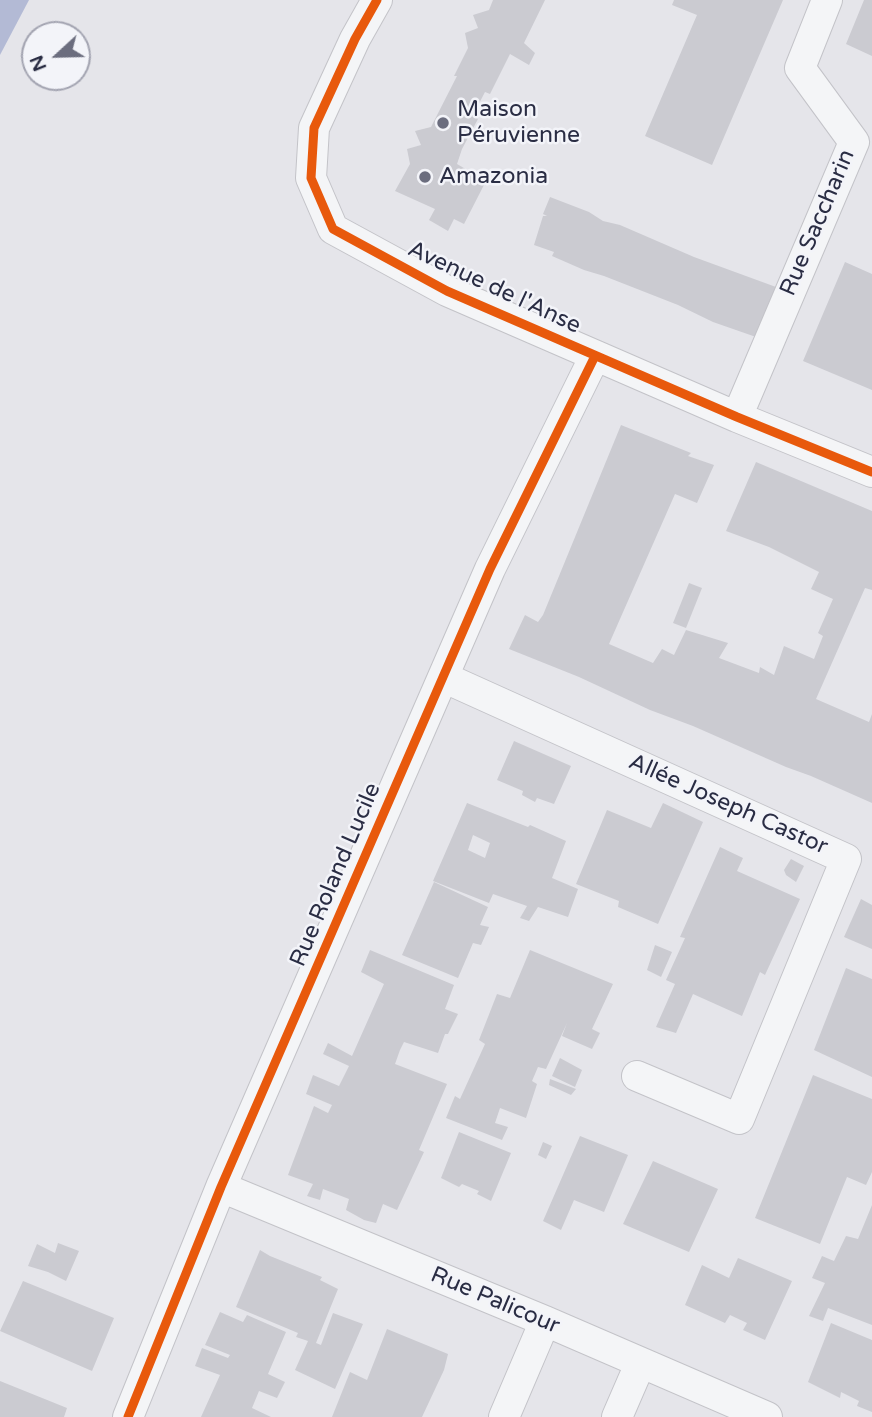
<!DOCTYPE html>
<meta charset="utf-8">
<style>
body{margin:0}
#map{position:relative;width:872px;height:1417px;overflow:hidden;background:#e5e5ea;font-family:"Varela Round",sans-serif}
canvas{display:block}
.north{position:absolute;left:21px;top:21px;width:70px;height:70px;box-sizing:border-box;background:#f3f4f9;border:2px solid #a3a4b1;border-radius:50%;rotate:248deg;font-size:19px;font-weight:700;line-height:28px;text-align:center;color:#2a2d44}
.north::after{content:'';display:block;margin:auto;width:24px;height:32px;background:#6b6d7e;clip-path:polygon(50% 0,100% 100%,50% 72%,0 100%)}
</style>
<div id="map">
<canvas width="872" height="1417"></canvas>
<div class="north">N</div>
</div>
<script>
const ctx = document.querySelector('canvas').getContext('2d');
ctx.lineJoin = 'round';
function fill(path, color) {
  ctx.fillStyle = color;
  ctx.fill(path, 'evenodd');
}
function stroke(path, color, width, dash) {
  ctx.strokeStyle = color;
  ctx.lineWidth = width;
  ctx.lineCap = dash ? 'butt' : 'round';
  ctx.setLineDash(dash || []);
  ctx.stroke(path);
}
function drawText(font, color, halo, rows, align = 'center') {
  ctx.font = font + ' "Varela Round",sans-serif';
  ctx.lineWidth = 5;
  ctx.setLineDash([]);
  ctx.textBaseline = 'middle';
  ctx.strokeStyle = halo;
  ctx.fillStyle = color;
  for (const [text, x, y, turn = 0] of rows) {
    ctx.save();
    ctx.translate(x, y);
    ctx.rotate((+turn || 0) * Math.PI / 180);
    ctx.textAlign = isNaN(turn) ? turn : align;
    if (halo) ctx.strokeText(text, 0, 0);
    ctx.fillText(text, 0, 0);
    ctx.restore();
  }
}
fill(new Path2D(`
 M0 0H29L0 55Z`), '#b3bad5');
fill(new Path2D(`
 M493 0H545L524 43 535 53 529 65 510 54 490 94 485 92 473 115 478 119 462 149 457 164 486 181 464 224 454 219 448 231 429 220 435 209 395 191 410 164 407 149 421 145 415 131 431 127 457 76H454L468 48 465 33 478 28 473 15 489 10Z
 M674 0H783L712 165 645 136 697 15 672 5Z
 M864 0H872V56L846 44Z
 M550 197 589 212 603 221 620 225 694 257 776 287 756 337 713 322 678 305 604 276 584 270 552 256 554 252 534 245 543 216H547L543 214Z
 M845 262 872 274V390L803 361Z
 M621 425 691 453 688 456 714 465 697 503 675 494 609 644 653 663 662 649 674 655 686 630 728 643 719 658 759 673 760 667 774 675 784 646 814 659 823 636 818 633 833 599 811 589 819 572 769 547 726 531 756 462 872 511V590L865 588 816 699 869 722 872 714V803L811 776 786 767 693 726 650 710 579 677 509 649 525 615 538 622 543 615Z
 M689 583 702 588 686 628 673 623Z
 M514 741 571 766 554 804 537 798 535 802 522 795 523 791 497 780Z
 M467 803 528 827 530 825 566 841 552 878 578 889 568 917 538 907 529 921 520 918 527 906 493 894 489 903 433 881ZM473 835 490 843 485 858 468 850Z
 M663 803 703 822 658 924 618 907 619 901 576 884 607 810 651 828Z
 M720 847 743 858 737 871 800 899 765 975 760 972 742 1016 693 994 676 1033 656 1027 675 984 666 980 685 938 680 937Z
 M791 859 804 866 796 882 786 875 784 870Z
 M434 882 488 907 480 925 489 927 481 945 473 943 458 978 402 955Z
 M861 899 872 905V949L844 937Z
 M655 945 672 952 661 977 647 970Z
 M370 950 454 985 445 1009 458 1014 448 1034H445L438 1053 404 1042 400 1050 395 1064 447 1084 419 1150 424 1152 397 1210 383 1204 376 1223 364 1220 346 1210 349 1199 323 1189 320 1200 307 1196 313 1184 288 1175 314 1106 328 1113 332 1105 306 1094 313 1075 339 1086 349 1066 323 1054 328 1043 352 1056 384 984 361 972Z
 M530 950 613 984 592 1029 600 1033 592 1049 562 1036 567 1023 546 1069 538 1067 532 1081 537 1084 526 1118 500 1108 495 1123 508 1127 502 1140 446 1118 455 1096 460 1099 485 1044 479 1040 497 994 510 998Z
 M846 968 872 979V1077L814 1050Z
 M560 1058 582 1070 575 1087 552 1076Z
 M813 1075 872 1099V1172L866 1185 847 1177 820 1244 755 1218Z
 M550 1079 576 1089 571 1095 549 1085Z
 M459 1132 511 1153 491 1201 477 1194 479 1191 462 1184 459 1187 441 1178Z
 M580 1136 628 1155 604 1212 574 1200 561 1230 543 1221Z
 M543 1142 552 1146 546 1159 538 1155Z
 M653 1161 718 1189 689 1252 623 1224Z
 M872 1205V1325L828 1308 823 1321 809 1316 825 1283 812 1278 822 1256 834 1261 846 1236 858 1239Z
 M58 1243 79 1251 66 1281 48 1272 28 1266 37 1244 55 1253Z
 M260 1250 270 1256 322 1277 320 1280 338 1289 316 1343 321 1345 333 1313 363 1324 335 1389 295 1370 308 1341 296 1337 298 1333 236 1307Z
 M738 1258 792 1281 765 1340 743 1330 747 1323 730 1315 725 1323 685 1305 702 1265 729 1278Z
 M23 1281 114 1318 92 1371 0 1331Z
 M220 1312 243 1322 247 1315 286 1332 268 1374 285 1382 277 1398 259 1391 252 1408 271 1417H201L220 1375 195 1366 202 1348 228 1358 230 1355 205 1345Z
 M831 1323 872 1340V1412L857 1406 859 1401 841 1392 840 1398 808 1382Z
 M387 1329 448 1354 444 1370 422 1417H332L350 1372 367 1380Z
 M0 1381 67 1408 64 1417H0Z`), '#cbcbd1');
const street = new Path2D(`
 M377 0 355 39 314 128 311 178 333 229 447 291 737 417 872 472
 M737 417 854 142 800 68 827 0
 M443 677 846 859 739 1119 637 1076
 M221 1187 545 1321 767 1417
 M128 1417 221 1187 490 569 595 356
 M504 1417 545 1321
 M617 1417 640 1364`);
stroke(street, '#c3c3c8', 32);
stroke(street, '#f4f5f7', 30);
stroke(new Path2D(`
 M377 0 355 39 314 128 311 178 333 229 447 291 737 417 872 472
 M128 1417 221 1187 490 569 595 356`), '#e8590c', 9);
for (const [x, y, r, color] of [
 [443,123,7,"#6b6d7e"],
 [425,177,7,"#6b6d7e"]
]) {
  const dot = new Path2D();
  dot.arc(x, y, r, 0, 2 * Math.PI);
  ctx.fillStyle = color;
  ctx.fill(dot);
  stroke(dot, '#f3f4f9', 2.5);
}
drawText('23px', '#2a2d44', '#f3f4f9', [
 ["Maison",457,110],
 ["Péruvienne",457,136],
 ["Amazonia",439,177]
], 'left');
drawText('23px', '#2a2d44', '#f3f4f9', [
 ["Rue Saccharin",818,223,-67],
 ["Avenue de l'Anse",494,288,25],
 ["Allée Joseph Castor",728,805,24],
 ["Rue Roland Lucile",336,875,-67],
 ["Rue Palicour",495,1301,23]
]);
</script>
